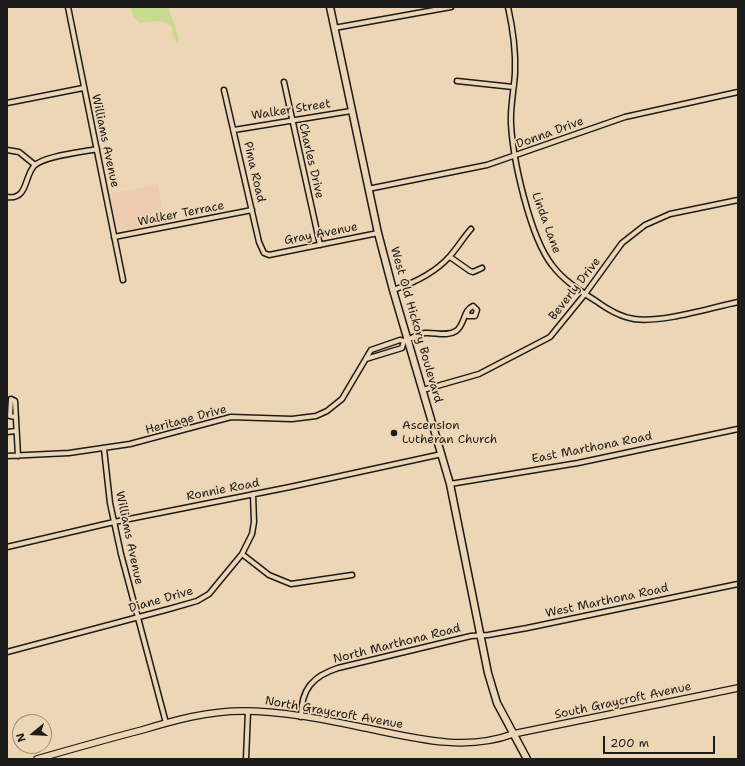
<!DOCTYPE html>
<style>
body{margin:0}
#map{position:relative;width:745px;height:766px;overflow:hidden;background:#edd6b5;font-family:"Shantell Sans",sans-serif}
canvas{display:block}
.frame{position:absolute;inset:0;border:8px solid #1c1c1c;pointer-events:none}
.north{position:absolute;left:12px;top:714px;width:40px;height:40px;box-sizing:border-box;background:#edd6b5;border:1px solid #998c78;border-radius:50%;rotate:252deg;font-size:11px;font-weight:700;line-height:16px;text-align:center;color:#1c1c1c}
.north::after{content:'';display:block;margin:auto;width:14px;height:18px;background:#1c1c1c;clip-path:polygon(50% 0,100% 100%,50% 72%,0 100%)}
.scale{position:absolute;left:603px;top:736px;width:112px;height:18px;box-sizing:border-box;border:2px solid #1c1c1c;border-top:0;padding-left:5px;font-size:12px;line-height:14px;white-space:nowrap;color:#1c1c1c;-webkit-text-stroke:3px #edd6b5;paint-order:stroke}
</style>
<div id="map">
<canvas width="745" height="766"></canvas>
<div class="frame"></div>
<div class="north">N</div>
<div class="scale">200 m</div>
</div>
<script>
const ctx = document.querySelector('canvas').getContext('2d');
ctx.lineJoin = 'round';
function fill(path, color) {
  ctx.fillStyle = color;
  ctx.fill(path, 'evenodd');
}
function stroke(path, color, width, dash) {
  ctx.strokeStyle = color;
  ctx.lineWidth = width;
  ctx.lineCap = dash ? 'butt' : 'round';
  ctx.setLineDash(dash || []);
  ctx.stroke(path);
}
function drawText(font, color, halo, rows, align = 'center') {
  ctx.font = font + ' "Shantell Sans",sans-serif';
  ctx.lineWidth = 3.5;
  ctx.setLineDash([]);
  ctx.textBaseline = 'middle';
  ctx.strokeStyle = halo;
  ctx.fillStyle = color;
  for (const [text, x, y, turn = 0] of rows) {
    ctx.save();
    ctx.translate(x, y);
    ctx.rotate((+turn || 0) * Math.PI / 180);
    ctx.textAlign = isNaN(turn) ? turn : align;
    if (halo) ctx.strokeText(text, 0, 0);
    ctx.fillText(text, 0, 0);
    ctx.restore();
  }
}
fill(new Path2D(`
 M158 184 165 223 119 232 116 229 109 194Z`), '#eeccb0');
fill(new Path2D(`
 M130 7H168L179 38 177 42 173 38 172 27C164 18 151 22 140 23L134 18Z`), '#c8da8e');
const street = new Path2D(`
 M68 7 123 280
 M508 7C513 29 516 50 515 73 514 90 510 107 511 124 513 160 530 237 552 265 563 280 580 291 596 301 607 309 620 317 634 319 663 323 709 308 738 302
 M334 28 451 7
 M457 81 513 87
 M284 82 320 245
 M224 90 259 242 264 253 269 255 378 233
 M7 103 83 88
 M234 130 351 111
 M7 150 19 152 35 165
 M368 189 487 165 625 117 738 92
 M7 197C28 200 24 177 34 166 43 156 83 152 97 149
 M114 237 252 210
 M450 257 470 271 473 272 482 268
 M393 290C414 283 435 273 450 256 458 247 463 238 471 229
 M366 359 402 348 404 341
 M423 390 479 374 550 337 585 294 622 243 645 225 670 214 738 200
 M16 417 10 416 11 399 15 401 18 456
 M7 432 16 431
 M104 449 110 503 121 554 166 723
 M7 456 69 453 130 444 231 417 292 419 316 416 327 411 342 399 371 350 400 340 404 341C411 339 417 334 425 333 435 332 447 337 456 331 465 325 463 310 473 306L477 310 475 316H468L467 312
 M450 484 578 463 738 429
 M7 547 114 522 290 487 442 454
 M242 554 269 575 291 584 352 575
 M7 652 169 609 197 601 209 594 242 554 252 534 254 522 253 494
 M301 717C301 689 313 676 338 668L471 636 488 635 527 628 738 584
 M246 759 248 711`);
const secondary = new Path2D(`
 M37 759C72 749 107 739 142 730 175 720 208 711 243 711 284 711 326 720 366 728 414 738 465 752 513 734L738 688`);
const primary = new Path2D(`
 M330 7 378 233 393 290 450 484 488 673 497 703 527 759`);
stroke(street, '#1c1c1c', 7);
stroke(secondary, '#1c1c1c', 8);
stroke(primary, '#1c1c1c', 9);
stroke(street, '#edd6b5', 4);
stroke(secondary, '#edd6b5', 5.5);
stroke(primary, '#edd6b5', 6);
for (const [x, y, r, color] of [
 [394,433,4,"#1c1c1c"]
]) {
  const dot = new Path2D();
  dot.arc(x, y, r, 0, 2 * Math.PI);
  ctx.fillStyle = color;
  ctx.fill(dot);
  stroke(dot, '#edd6b5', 1.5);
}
drawText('12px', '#1c1c1c', '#edd6b5', [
 ["Walker Street",291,110,-9],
 ["Donna Drive",550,133,-20],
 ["Williams Avenue",105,141,78],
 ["Charles Drive",311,161,77],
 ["Pima Road",254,172,77],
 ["Walker Terrace",181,214,-11],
 ["Linda Lane",546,223,70],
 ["Gray Avenue",321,234,-11],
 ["Beverly Drive",575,289,-52],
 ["West Old Hickory Boulevard",416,325,74],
 ["Heritage Drive",186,420,-15],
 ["East Marthona Road",592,448,-11],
 ["Ronnie Road",223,490,-11],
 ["Williams Avenue",129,538,78],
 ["Diane Drive",161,600,-16],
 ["West Marthona Road",607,601,-12],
 ["North Marthona Road",397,644,-14],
 ["South Graycroft Avenue",623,701,-12],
 ["North Graycroft Avenue",334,713,10]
]);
drawText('12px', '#1c1c1c', '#edd6b5', [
 ["Ascension",402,426],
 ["Lutheran Church",402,440]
], 'left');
</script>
